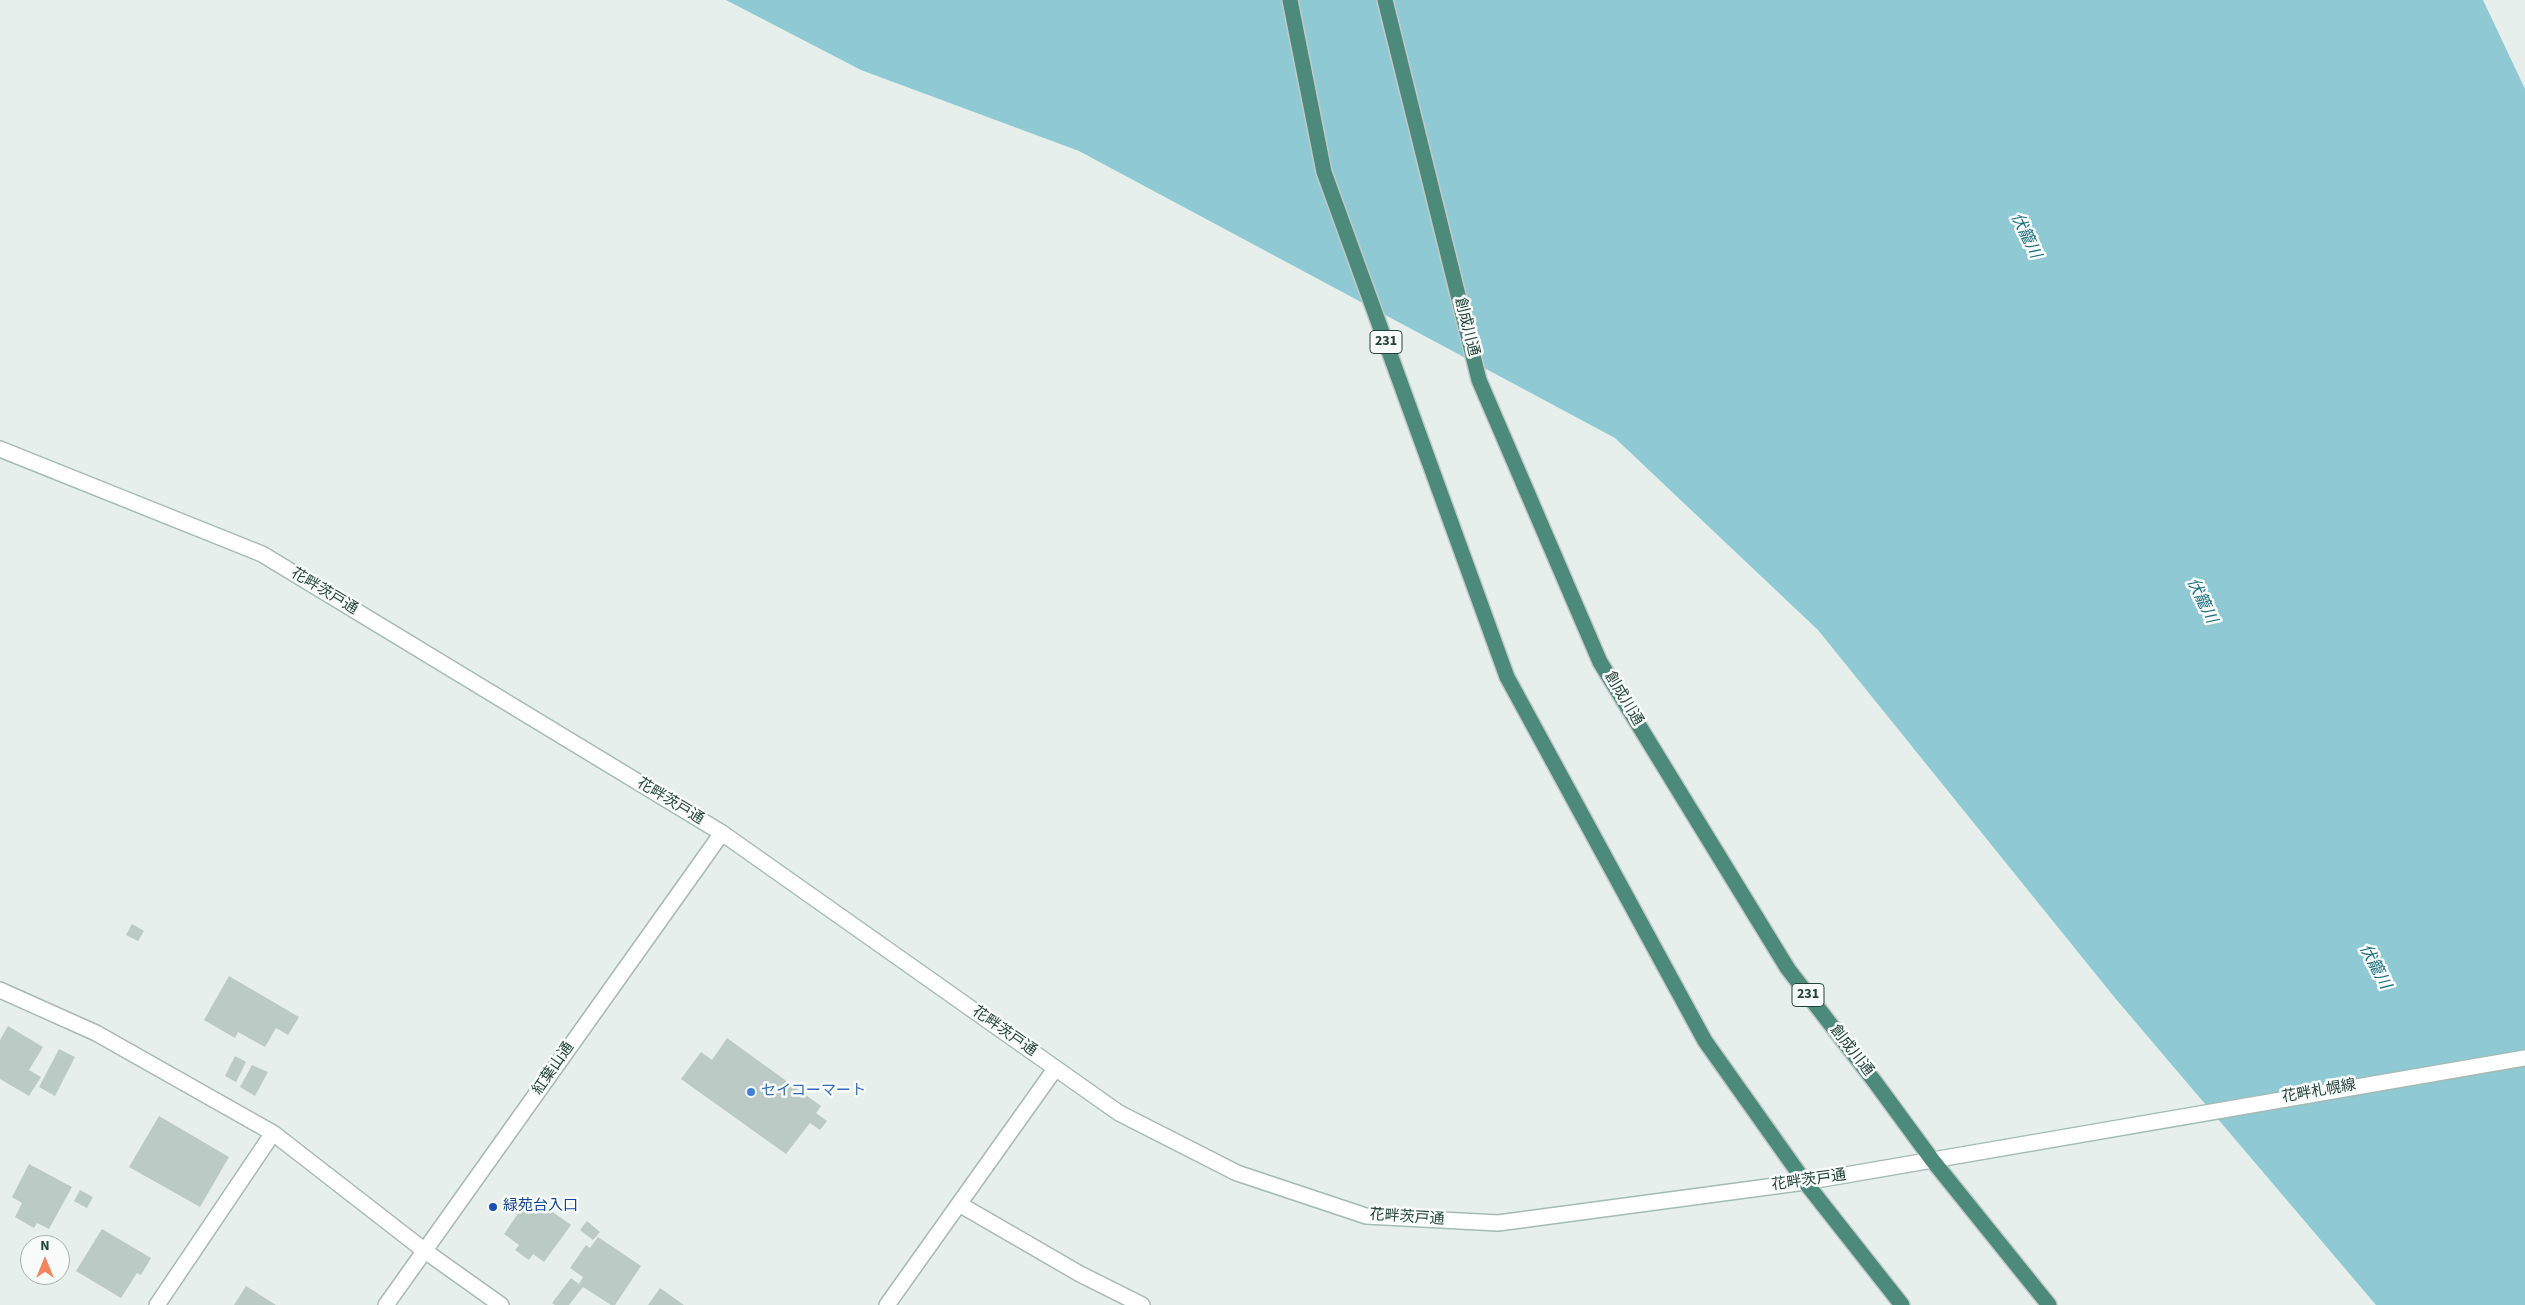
<!DOCTYPE html>
<meta charset="utf-8">
<style>
body{margin:0}
#map{position:relative;width:2525px;height:1305px;overflow:hidden;background:#e6efeb;font-family:"Source Sans 3",sans-serif}
canvas{display:block}
.north{position:absolute;left:20px;top:1235px;width:50px;height:50px;box-sizing:border-box;background:#f7fbf9;border:1px solid #a3b1ad;border-radius:50%;rotate:0deg;font-size:14px;font-weight:700;line-height:20px;text-align:center;color:#24423a}
.north::after{content:'';display:block;margin:auto;width:18px;height:22px;background:#f4845f;clip-path:polygon(50% 0,100% 100%,50% 72%,0 100%)}
</style>
<div id="map">
<canvas width="2525" height="1305"></canvas>
<div class="north">N</div>
</div>
<script>
const ctx = document.querySelector('canvas').getContext('2d');
ctx.lineJoin = 'round';
function fill(path, color) {
  ctx.fillStyle = color;
  ctx.fill(path, 'evenodd');
}
function stroke(path, color, width, dash) {
  ctx.strokeStyle = color;
  ctx.lineWidth = width;
  ctx.lineCap = dash ? 'butt' : 'round';
  ctx.setLineDash(dash || []);
  ctx.stroke(path);
}
function drawText(font, color, halo, rows, align = 'center') {
  ctx.font = font + ' "Source Sans 3","Noto Sans JP",sans-serif';
  ctx.lineWidth = 5;
  ctx.setLineDash([]);
  ctx.textBaseline = 'middle';
  ctx.strokeStyle = halo;
  ctx.fillStyle = color;
  for (const [text, x, y, turn = 0] of rows) {
    ctx.save();
    ctx.translate(x, y);
    ctx.rotate((+turn || 0) * Math.PI / 180);
    ctx.textAlign = isNaN(turn) ? turn : align;
    if (halo) ctx.strokeText(text, 0, 0);
    ctx.fillText(text, 0, 0);
    ctx.restore();
  }
}
fill(new Path2D(`
 M726 0H2483L2525 89V1305H2376L2115 998 1818 630 1615 438 1079 151 861 70Z`), '#8ec9d4');
fill(new Path2D(`
 M132 924 144 931 138 941 126 935Z
 M229 976 299 1017 288 1035 276 1028 265 1047 238 1032 235 1038 204 1020Z
 M8 1026 43 1047 29 1070 41 1077 29 1096 0 1079V1040Z
 M727 1038 821 1106 816 1113 827 1121 820 1130 810 1123 786 1154 681 1079 701 1052 712 1060Z
 M59 1049 75 1057 55 1096 39 1087Z
 M235 1056 246 1062 236 1082 225 1076Z
 M252 1065 268 1072 255 1096 240 1087Z
 M159 1116 229 1157 200 1207 129 1167Z
 M29 1164 72 1187 49 1229 37 1223 34 1228 15 1217 22 1203 12 1197Z
 M80 1190 93 1197 87 1208 74 1201Z
 M530 1196 571 1225 544 1262 533 1254 529 1260 515 1250 519 1245 504 1234Z
 M587 1221 600 1232 593 1240 580 1230Z
 M102 1229 151 1258 141 1275 137 1273 121 1298 76 1271Z
 M598 1237 641 1266 615 1305H611L583 1287 569 1305H555L552 1303 571 1278 579 1284 583 1277 570 1268 586 1245 590 1248Z
 M246 1286 276 1305H234Z
 M660 1288 684 1305H648Z`), '#bbcac4');
const minor = new Path2D(`
 M0 990 96 1033 273 1133 425 1251 501 1305
 M959 1204 1080 1274 1142 1305
 M157 1305 273 1133
 M887 1305 1055 1069`);
const tertiary = new Path2D(`
 M386 1305 722 833`);
const secondary = new Path2D(`
 M0 449 262 554 722 833 1119 1113 1237 1173 1366 1216 1498 1223 1805 1182 2525 1058`);
const trunk = new Path2D(`
 M1290 0 1324 172 1507 677 1705 1041 1805 1182 1902 1305
 M1385 0 1479 380 1600 662 1788 969 1875 1082 1933 1161 2049 1305`);
stroke(minor, '#a8b8b2', 18);
stroke(tertiary, '#a8b8b2', 18);
stroke(secondary, '#a4bbb3', 18);
stroke(trunk, '#c2cac8', 18);
stroke(minor, '#fff', 15);
stroke(tertiary, '#fff', 15);
stroke(secondary, '#fff', 15);
stroke(trunk, '#4c8a7c', 15);
for (const [x, y, r, color] of [
 [751,1092,5,"#3f7fe0"],
 [493,1207,5,"#1a4fb4"]
]) {
  const dot = new Path2D();
  dot.arc(x, y, r, 0, 2 * Math.PI);
  ctx.fillStyle = color;
  ctx.fill(dot);
  stroke(dot, '#f7fbf9', 2);
}
for (const [x, y, w] of [
 [1386,342,32],
 [1808,995,32]
]) {
  const box = new Path2D();
  box.roundRect(x - w / 2, y - 11.5, w, 23, 4);
  ctx.fillStyle = '#f7fbf9';
  ctx.fill(box);
  stroke(box, '#24423a', 1);
}
drawText('bold 14px', '#24423a', null, [
 ["231",1386,342],
 ["231",1808,995]
]);
drawText('15px', '#24423a', '#f7fbf9', [
 ["創成川通",1466,327,76],
 ["花畔茨戸通",324,592,31],
 ["創成川通",1623,699,59],
 ["花畔茨戸通",670,802,31],
 ["花畔茨戸通",1004,1032,35],
 ["創成川通",1851,1051,52],
 ["紅葉山通",554,1069,-55],
 ["花畔札幌線",2319,1092,-10],
 ["花畔茨戸通",1809,1181,-8],
 ["花畔茨戸通",1407,1218,4]
]);
drawText('15px', '#366cbe', '#f7fbf9', [
 ["セイコーマート",761,1092]
], 'left');
drawText('15px', '#164399', '#f7fbf9', [
 ["緑苑台入口",503,1207]
], 'left');
drawText('italic 16px', '#1c6f80', '#f7fbf9', [
 ["伏籠川",2025,236,64],
 ["伏籠川",2201,601,64],
 ["伏籠川",2374,967,62]
]);
</script>
